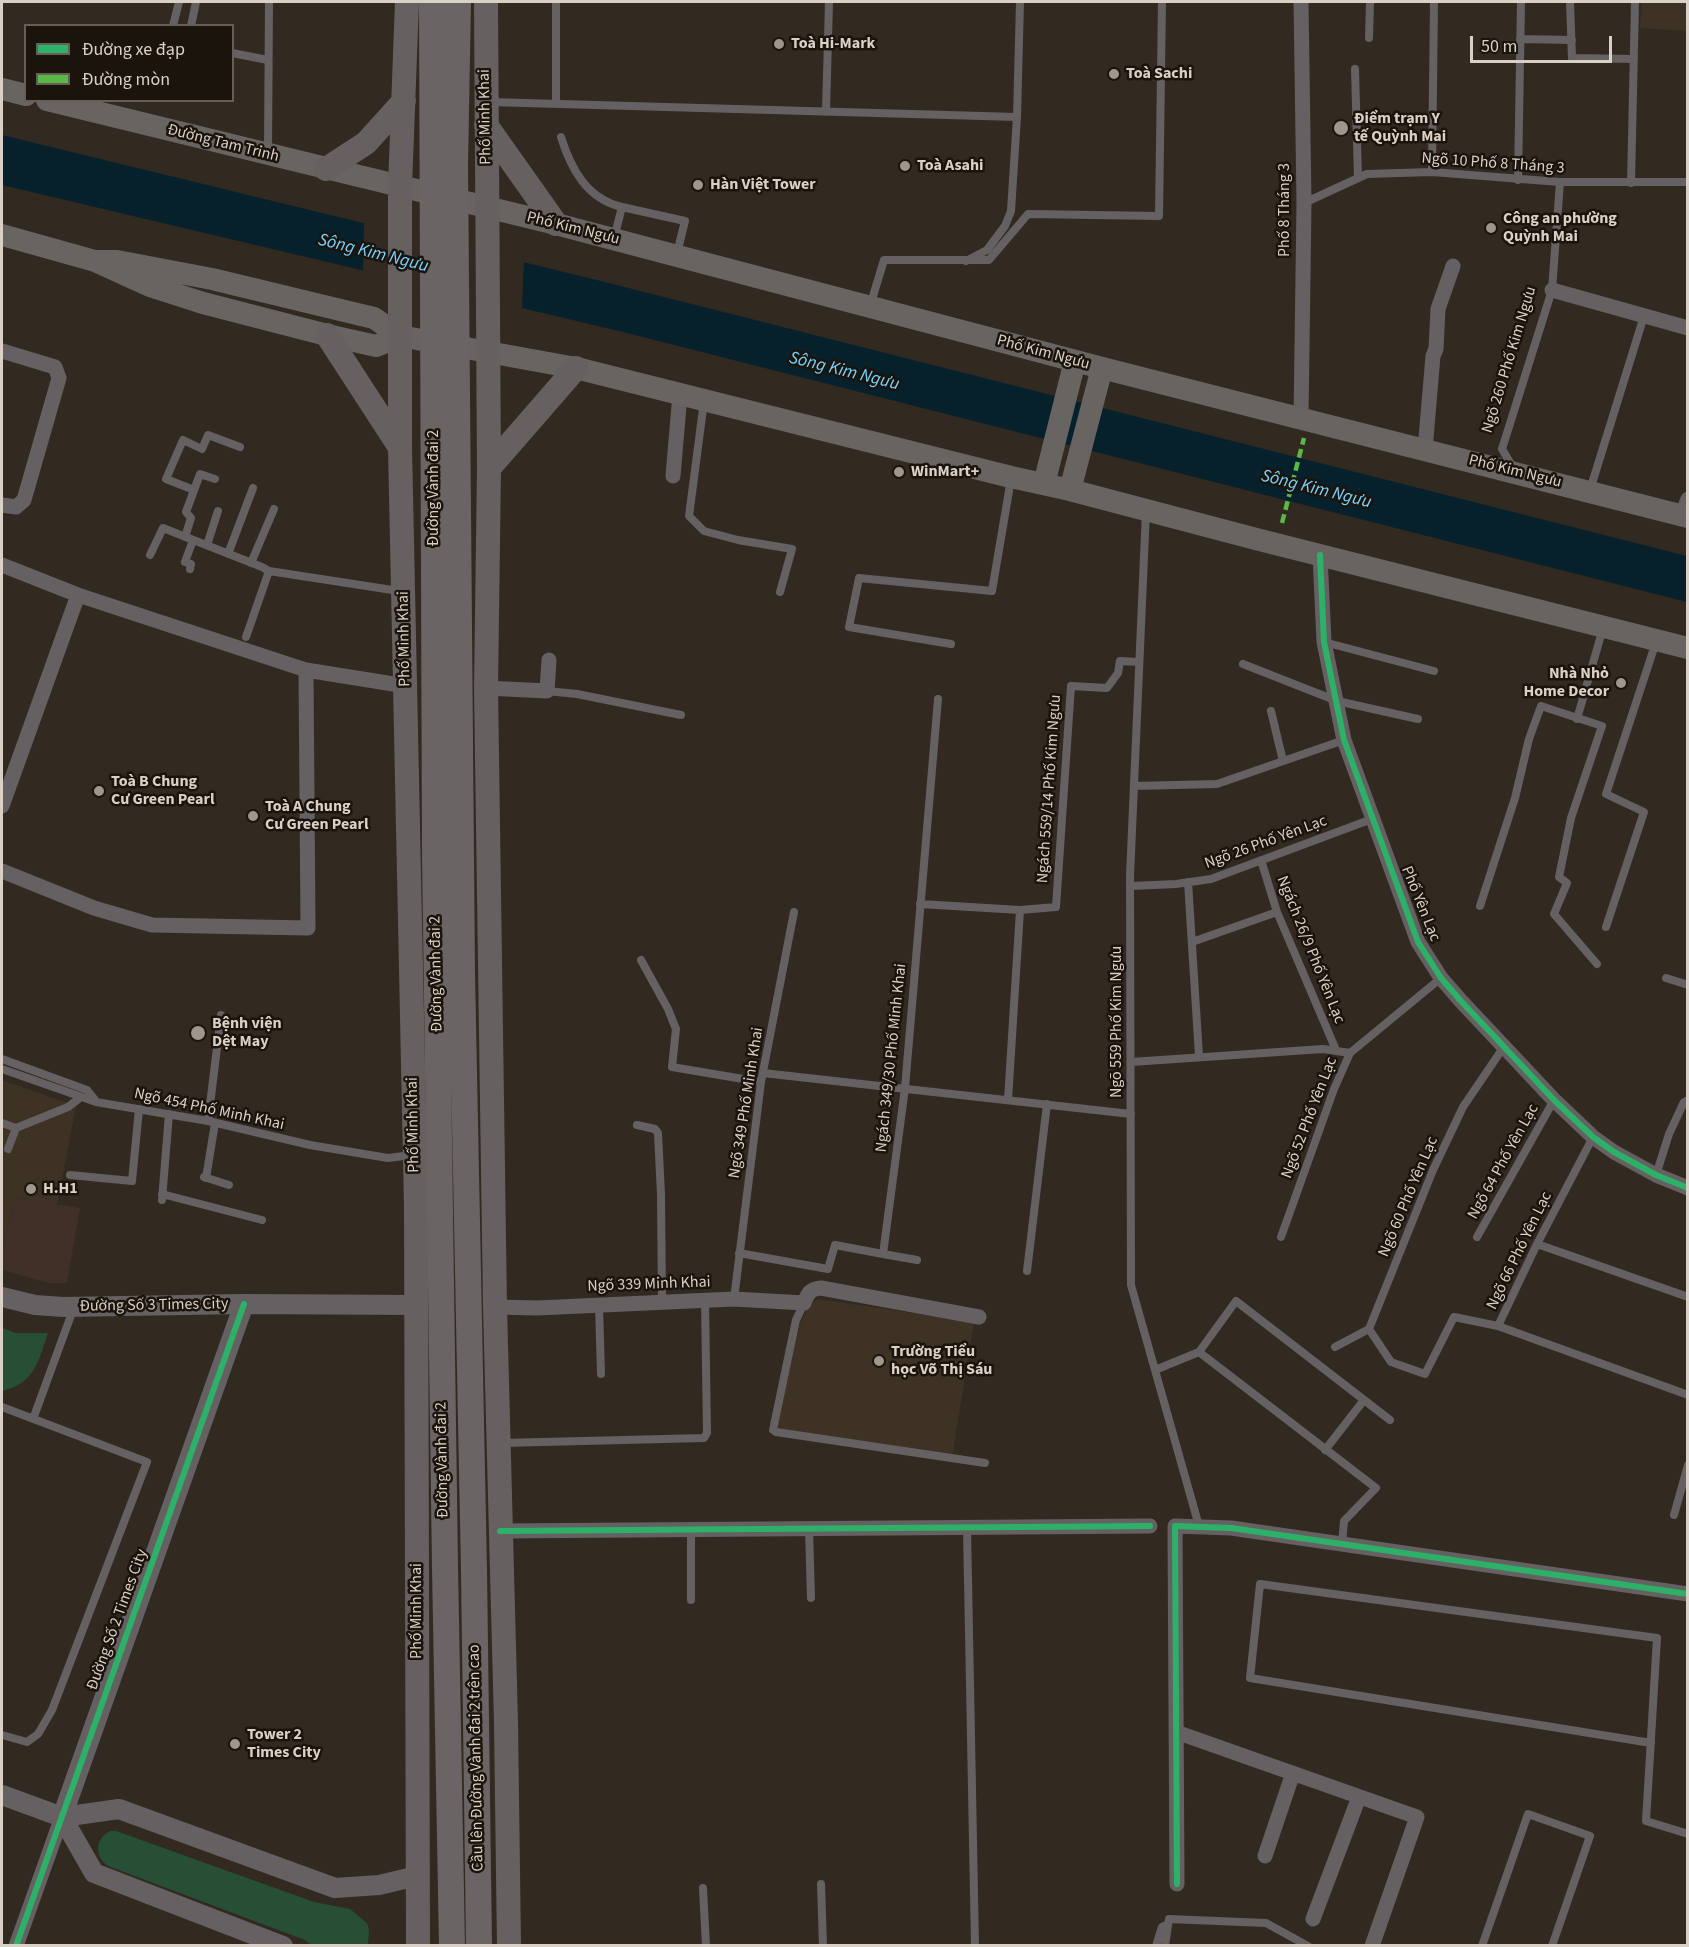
<!DOCTYPE html>
<meta charset="utf-8">
<style>
body{margin:0}
#map{position:relative;width:1689px;height:1947px;overflow:hidden;background:#322a21;font-family:"Source Sans 3",sans-serif}
canvas{display:block}
.frame{position:absolute;inset:0;border:3px solid #dad0c5;pointer-events:none}
.legend{position:absolute;left:24px;top:24px;width:210px;height:78px;box-sizing:border-box;background:#1b140d;border:2px solid #675f57;margin:0;padding:8px 10px;list-style:none;font-size:18px;color:#dad0c5}
.legend li{display:flex;align-items:center;gap:12px;height:30px}
.legend b{width:30px;border:2px solid #675f57}
.scale{position:absolute;left:1470px;top:36px;width:142px;height:27px;box-sizing:border-box;border:3px solid #dad0c5;border-top:0;padding-left:8px;font-size:18px;line-height:21px;white-space:nowrap;color:#dad0c5;-webkit-text-stroke:4px #1b140d;paint-order:stroke}
</style>
<div id="map">
<canvas width="1689" height="1947"></canvas>
<div class="frame"></div>
<ul class="legend">
<li><b style="height:8px;background:#2db169"></b>Đường xe đạp</li>
<li><b style="height:8px;background:#58b947"></b>Đường mòn</li>
</ul>
<div class="scale">50 m</div>
</div>
<script>
const ctx = document.querySelector('canvas').getContext('2d');
ctx.lineJoin = 'round';
function fill(path, color) {
  ctx.fillStyle = color;
  ctx.fill(path, 'evenodd');
}
function stroke(path, color, width, dash) {
  ctx.strokeStyle = color;
  ctx.lineWidth = width;
  ctx.lineCap = dash ? 'butt' : 'round';
  ctx.setLineDash(dash || []);
  ctx.stroke(path);
}
function drawText(font, color, halo, rows, align = 'center') {
  ctx.font = font + ' "Source Sans 3",sans-serif';
  ctx.lineWidth = 5;
  ctx.setLineDash([]);
  ctx.textBaseline = 'middle';
  ctx.strokeStyle = halo;
  ctx.fillStyle = color;
  for (const [text, x, y, turn = 0] of rows) {
    ctx.save();
    ctx.translate(x, y);
    ctx.rotate((+turn || 0) * Math.PI / 180);
    ctx.textAlign = isNaN(turn) ? turn : align;
    if (halo) ctx.strokeText(text, 0, 0);
    ctx.fillText(text, 0, 0);
    ctx.restore();
  }
}
fill(new Path2D(`
 M15 1198 80 1208 67 1283H49L2 1270V1251Z`), '#403027');
fill(new Path2D(`
 M1642 2H1687V31L1640 28Z
 M2 1080 76 1106 57 1205 15 1198 2 1251Z
 M817 1299 974 1322 952 1457 777 1429 799 1326 806 1310Z`), '#3d3224');
fill(new Path2D(`
 M2 1328 16 1333H48C38 1362 35 1383 2 1391Z
 M110 1831H116L314 1902 350 1909 367 1923 369 1929 368 1944 311 1945 305 1940 108 1866C94 1856 95 1839 110 1831Z`), '#264f36');
fill(new Path2D(`
 M2 135 597 280 1687 556V602L623 332 2 185Z`), '#06212b');
fill(new Path2D(`
 M364 221 524 259 522 311 363 274Z`), '#322a21');
stroke(new Path2D(`
 M1570 2 1572 58 1634 59
 M173 26 179 2
 M191 26 196 2
 M1369 38 1370 2
 M1520 39 1572 40
 M232 53 268 60
 M1355 69 1358 178
 M490 102 1017 117
 M556 104V2
 M826 112 829 2
 M561 137C571 169 587 199 622 207L614 238
 M268 150 269 2
 M1432 172 1434 2
 M1518 180 1521 2
 M1631 183 1635 2
 M1304 203 1367 174 1432 172 1560 182H1688
 M622 207 685 221 677 253
 M966 261 987 250 1005 226 1011 211 1017 117 1020 2
 M870 306 884 260H989L1028 214 1159 216 1162 2
 M704 401 689 516 704 531 738 540 792 549 780 592
 M1514 469 1502 449 1552 290 1560 182
 M194 490 166 479 183 440 202 449 208 435 240 447
 M1590 490 1644 316
 M1146 511 1130 876 1131 1285 1199 1526
 M185 537 191 518 186 512 200 474 215 479
 M207 545 218 511
 M228 554 253 488
 M150 555 163 528 262 567 269 571 399 591
 M251 563 274 509
 M190 569 191 564 185 562 193 540
 M246 637 269 571
 M1324 642 1434 671
 M951 644 849 627 859 578 992 591 1011 479
 M1243 664 1337 701 1418 719
 M547 691 577 694 681 715
 M1271 711 1283 761
 M1577 719 1603 628
 M1134 786 1217 784 1344 740
 M1261 860 1277 912 1336 1050
 M1188 882 1199 1056
 M1131 886 1176 884 1211 879 1372 819
 M920 904 1020 910 1056 907 1071 686 1107 688 1118 673 1120 661 1139 662
 M1480 906 1515 798 1529 739 1541 706 1602 726 1571 818 1559 877 1567 883 1554 914 1597 964
 M1606 927 1644 812 1606 794 1656 642
 M1192 942 1277 912
 M641 960 668 1009 676 1029 672 1067 761 1082
 M1666 978 1688 985
 M2 1059 87 1090 95 1100
 M1131 1062 1323 1049 1350 1053
 M2 1069 96 1102 208 1121 310 1145 388 1158 412 1155
 M763 1073 1131 1114
 M1008 1100 1020 910
 M208 1121 221 1015
 M2 1123 16 1128
 M637 1125 655 1129 658 1133 661 1195 662 1302
 M8 1149 16 1128 68 1107 81 1097
 M70 1175 132 1181 139 1109
 M1656 1175 1669 1134 1684 1102 1688 1100
 M204 1177 229 1185
 M206 1178 215 1123
 M162 1194 262 1220
 M162 1200 169 1114
 M1281 1237 1334 1089 1350 1053 1441 978
 M1477 1237 1554 1100
 M1537 1244 1688 1297
 M739 1253 828 1269 835 1245 883 1254 905 1088 938 699
 M883 1254 917 1260
 M1027 1271 1047 1104
 M734 1299 761 1082 794 912
 M804 1303 796 1320 773 1430 776 1432 985 1463
 M599 1305 601 1374
 M1498 1326 1537 1244 1593 1137
 M1369 1329 1391 1362 1425 1374 1454 1317 1498 1326 1688 1395
 M1335 1347 1369 1329 1433 1170 1463 1107 1503 1048
 M1199 1352 1236 1301 1390 1420
 M1155 1370 1199 1352 1376 1488 1344 1521 1342 1544
 M2 1407 147 1462 52 1710 38 1734 27 1742 2 1735
 M33 1419 74 1307
 M502 1443 704 1438 707 1433 705 1301
 M1325 1450 1364 1400
 M1674 1515 1688 1465
 M967 1528 975 1946
 M809 1529 811 1598
 M691 1530V1600
 M1651 1743 1250 1678 1260 1584 1657 1638 1646 1821 1688 1834
 M821 1884 823 1946
 M703 1888 706 1946
 M1156 1946 1162 1927 1168 1924
 M1165 1946 1169 1919 1266 1923 1308 1946
 M1482 1946 1528 1814 1590 1836 1552 1946`), '#656162', 8);
stroke(new Path2D(`
 M1552 290 1688 328
 M2 351 55 367 59 378 24 500 16 507 2 505
 M1301 418 1304 203 1301 2
 M1425 450 1433 356 1436 349 1438 309 1453 266
 M673 476 680 394
 M1682 515 1688 499
 M1320 555 1324 642 1344 740 1418 942 1441 978 1460 1000 1554 1100 1593 1137 1614 1152 1656 1175 1688 1188
 M2 565 78 595 306 670 406 686
 M486 688 547 691 549 660
 M2 806 78 595
 M2 871 94 908 152 925 308 928 306 670
 M495 1307 537 1308 734 1299 804 1303C808 1293 810 1289 821 1288L979 1317
 M500 1531 1150 1526
 M1176 1732 1417 1817 1372 1946
 M1265 1856 1293 1773
 M1177 1884 1175 1526 1231 1528 1688 1594
 M1313 1919 1359 1797
 M16 1946 62 1817`), '#656162', 15);
stroke(new Path2D(`
 M2 1297 35 1305 63 1307 244 1304 416 1305
 M2 1795 62 1817 119 1809 335 1888 379 1885 417 1876
 M62 1817 244 1304
 M62 1817 94 1873 283 1946`), '#656162', 20);
stroke(new Path2D(`
 M2 89 26 95
 M47 100 556 224 1102 368 1688 517
 M2 235 95 261 150 286 203 303 327 335 376 346 400 336
 M95 261H117L212 279 328 307 374 318 400 336 576 368 1011 477 1070 490 1256 539 1688 648
 M1044 484 1075 361
 M1070 490 1102 368`), '#686462', 22);
stroke(new Path2D(`
 M407 2 400 187V447L416 1206 418 1946
 M486 2 489 468 486 688 495 1307 506 1722 509 1946
 M486 125 556 224
 M326 169 366 143 404 101
 M327 335 399 446
 M489 468 576 368`), '#666160', 24);
stroke(new Path2D(`
 M445 1567 452 1946
 M474 1570 479 1946`), '#6a6464', 26);
stroke(new Path2D(`
 M432 2 435 856 445 1567
 M458 2 455 165 462 973 474 1570`), '#6a6464', 26);
stroke(new Path2D(`
 M1282 523 1304 438`), '#58b947', 4.5, [9, 4.5]);
stroke(new Path2D(`
 M1320 555 1324 642 1344 740 1418 942 1441 978 1460 1000 1554 1100 1593 1137 1614 1152 1656 1175 1688 1188
 M500 1531 1150 1526
 M1177 1884 1175 1526 1231 1528 1688 1594
 M16 1946 244 1304`), '#2db169', 6);
for (const [x, y, r, color] of [
 [779,44,6,"#9f968c"],
 [1114,74,6,"#9f968c"],
 [1341,128,8,"#9f968c"],
 [905,166,6,"#9f968c"],
 [698,185,6,"#9f968c"],
 [1491,228,6,"#9f968c"],
 [899,472,6,"#9f968c"],
 [1621,683,6,"#9f968c"],
 [99,791,6,"#9f968c"],
 [253,816,6,"#9f968c"],
 [198,1033,8,"#9f968c"],
 [31,1189,6,"#9f968c"],
 [879,1361,6,"#9f968c"],
 [235,1744,6,"#9f968c"]
]) {
  const dot = new Path2D();
  dot.arc(x, y, r, 0, 2 * Math.PI);
  ctx.fillStyle = color;
  ctx.fill(dot);
  stroke(dot, '#1b140d', 2);
}
drawText('bold 16px', '#dad0c5', '#1b140d', [
 ["Toà Hi-Mark",791,44],
 ["Toà Sachi",1126,74],
 ["Điểm trạm Y",1354,119],
 ["tế Quỳnh Mai",1354,137],
 ["Toà Asahi",917,166],
 ["Hàn Việt Tower",710,185],
 ["Công an phường",1503,219],
 ["Quỳnh Mai",1503,237],
 ["WinMart+",911,472],
 ["Nhà Nhỏ",1609,674,"right"],
 ["Home Decor",1609,692,"right"],
 ["Toà B Chung",111,782],
 ["Cư Green Pearl",111,800],
 ["Toà A Chung",265,807],
 ["Cư Green Pearl",265,825],
 ["Bệnh viện",212,1024],
 ["Dệt May",212,1042],
 ["H.H1",43,1189],
 ["Trường Tiểu",891,1352],
 ["học Võ Thị Sáu",891,1370],
 ["Tower 2",247,1735],
 ["Times City",247,1753]
], 'left');
drawText('16px', '#dad0c5', '#1b140d', [
 ["Phố Minh Khai",486,117,-91],
 ["Đường Tam Trinh",223,144,14],
 ["Ngõ 10 Phố 8 Tháng 3",1493,164,4],
 ["Phố 8 Tháng 3",1285,210,-90],
 ["Phố Kim Ngưu",573,229,14],
 ["Phố Kim Ngưu",1043,353,15],
 ["Ngõ 260 Phố Kim Ngưu",1510,360,-73],
 ["Phố Kim Ngưu",1515,472,14],
 ["Đường Vành đai 2",434,488,-90],
 ["Phố Minh Khai",405,639,-91],
 ["Ngách 559/14 Phố Kim Ngưu",1050,789,-86],
 ["Ngõ 26 Phố Yên Lạc",1266,843,-20],
 ["Phố Yên Lạc",1420,904,68],
 ["Ngách 26/9 Phố Yên Lạc",1310,950,68],
 ["Đường Vành đai 2",437,974,-91],
 ["Ngõ 559 Phố Kim Ngưu",1117,1022,-90],
 ["Ngách 349/30 Phố Minh Khai",892,1058,-84],
 ["Ngõ 349 Phố Minh Khai",747,1103,-81],
 ["Ngõ 454 Phố Minh Khai",209,1110,12],
 ["Ngõ 52 Phố Yên Lạc",1310,1118,-69],
 ["Phố Minh Khai",414,1125,-91],
 ["Ngõ 64 Phố Yên Lạc",1504,1162,-61],
 ["Ngõ 60 Phố Yên Lạc",1409,1197,-67],
 ["Ngõ 66 Phố Yên Lạc",1520,1251,-64],
 ["Ngõ 339 Minh Khai",649,1285,-2],
 ["Đường Số 3 Times City",154,1306,-1],
 ["Đường Vành đai 2",443,1460,-91],
 ["Phố Minh Khai",417,1611,-90],
 ["Đường Số 2 Times City",118,1620,-70],
 ["Cầu lên Đường Vành đai 2 trên cao",477,1758,-91]
]);
drawText('italic 18px', '#74d3ff', '#1b140d', [
 ["Sông Kim Ngưu",373,254,14],
 ["Sông Kim Ngưu",844,372,14],
 ["Sông Kim Ngưu",1316,490,14]
]);
</script>
